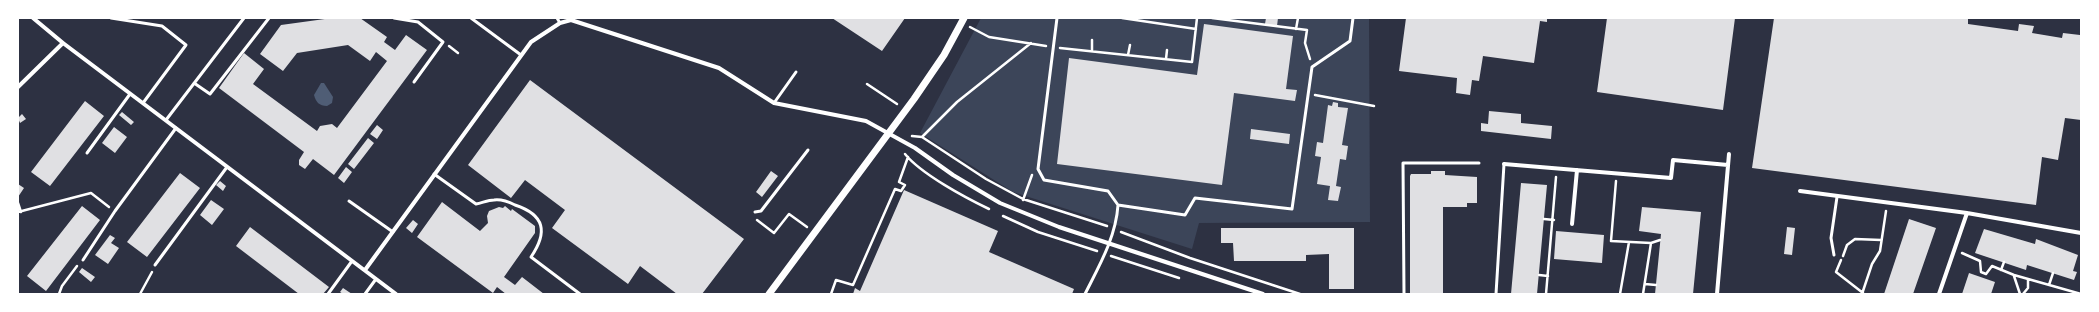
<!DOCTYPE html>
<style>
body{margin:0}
#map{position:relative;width:2099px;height:312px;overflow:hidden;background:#2d3142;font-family:Jost,sans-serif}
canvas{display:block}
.frame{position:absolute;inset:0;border:19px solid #fff;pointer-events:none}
</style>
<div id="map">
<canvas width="2099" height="312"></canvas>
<div class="frame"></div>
</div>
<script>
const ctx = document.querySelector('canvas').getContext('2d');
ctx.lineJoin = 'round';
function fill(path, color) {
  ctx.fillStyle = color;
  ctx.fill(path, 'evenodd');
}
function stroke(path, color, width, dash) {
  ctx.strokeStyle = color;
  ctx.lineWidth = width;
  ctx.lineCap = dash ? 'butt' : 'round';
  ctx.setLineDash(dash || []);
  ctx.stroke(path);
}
fill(new Path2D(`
 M981 18H1369L1370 222 1199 223 1192 249 1013 192 920 133Z`), '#3c4559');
fill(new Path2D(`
 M321 83H324L333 97 332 103 327 106C319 106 316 102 314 95Z`), '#4f5d75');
fill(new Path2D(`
 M332 18H360L387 37 384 42 395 50 406 35 427 50 334 175 313 159 305 169 299 165V160L304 152 219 88 244 53 264 69 253 84 317 131 320 126 332 124 337 128 387 61 376 52 370 61 348 45 297 53 283 71 260 54 281 25Z
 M832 18H905L882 51Z
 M1266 18H1278L1277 26 1265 24Z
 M1406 18H1547V22L1540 21 1534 63 1483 56 1479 81 1472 80 1470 95 1456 93 1457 78 1399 71Z
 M1607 18H1735L1723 110 1597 92Z
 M1774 18H1968V24L2018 31 2019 24 2034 26 2032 33 2062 38 2063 33 2080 35 2081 120 2065 118 2058 160 2042 157 2036 205 1752 168Z
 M1204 24 1293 36 1286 89 1297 90 1295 101 1234 93 1222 185 1057 164 1069 58 1197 75Z
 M530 80 744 239 702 294H677L640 266 628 284 552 228 565 210 525 180 511 198 468 165Z
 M85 101 104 116 50 186 31 172Z
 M1333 102 1338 103V107L1348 108 1342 145 1348 146 1346 160 1340 159 1336 186 1341 187 1338 201 1328 200 1330 186 1317 184 1321 157 1315 156 1317 142 1323 143 1328 105 1332 106Z
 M1489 111 1521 114V123L1552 126 1551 139 1481 131V123L1488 124Z
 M122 112 134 122 131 125 119 115Z
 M22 114 26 119 20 123 18 118Z
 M377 125 383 130 377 139 370 134Z
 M114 127 127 137 115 153 102 143Z
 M1251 129 1290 134 1289 144 1250 139Z
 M368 138 374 143 354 169 348 164Z
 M346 167 352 172 344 183 338 178Z
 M771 171 778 176 762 197 756 192Z
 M1431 171H1445V175L1477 177V203H1467V207H1443V294H1410V176L1411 174H1431Z
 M180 173 200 188 147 257 127 242Z
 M220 181 226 186 223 191 216 185Z
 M1521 183 1547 185 1537 294H1511Z
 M18 184 24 188 18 197Z
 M904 190 998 231 989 252 1074 289 1072 294H853L855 288 860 291Z
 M211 200 224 209 212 225 200 215Z
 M442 202 480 231 488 223 487 216 489 211 499 207 503 208 505 206 511 211 512 209 535 226V233L504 277 515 285 522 277 544 294H506L497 287 493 293 417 237Z
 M82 206 100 220 46 291 27 276Z
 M1642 207 1701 212 1693 294H1655L1661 234 1639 231Z
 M1909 219 1936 228 1913 294H1884Z
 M413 220 418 224 412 233 406 228Z
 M250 227 329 287 323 294H299L236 246Z
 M1787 227 1795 228 1792 255 1784 254Z
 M1221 228H1354V289H1329V254L1306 255V261H1234L1233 243H1221Z
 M1984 229 2035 244 2036 239 2078 255 2073 271 2077 272 2074 280 2027 265 2026 270 1975 253Z
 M1556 231 1604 235 1602 263 1554 259Z
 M110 235 115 238 111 243 119 248 108 264 95 255Z
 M82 268 95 277 91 282 79 272Z
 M1969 273 1995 282 1991 294H1962Z
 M343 288 352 294H343L340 292Z`), '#e0e0e3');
stroke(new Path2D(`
 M1122 18 1196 29
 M1212 18 1307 30 1305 43 1310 59
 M970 27 989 37 1046 46
 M1296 29 1298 18
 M449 46 458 53
 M1060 48 1192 62 1197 18
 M1092 51V40
 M1128 55 1130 45
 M1166 59 1167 50
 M867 84 897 104
 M1315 95 1374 106
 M912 136 922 137 986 179 1023 199 1107 226
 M922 137 957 102 1031 43
 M905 154C921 174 966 198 989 209
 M1616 181 1611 241 1651 243 1643 294
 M1023 200 1032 175
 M18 203 21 212
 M18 212 91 193 109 207
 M1003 216 1038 232 1097 251
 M1544 219 1554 220
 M757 220 774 233 789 214 807 227
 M1121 232 1190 258 1300 294
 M1651 243 1660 240
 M1962 253 1980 261 1981 272 1986 274 1992 266 2014 275 2081 294
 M1111 256 1179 278
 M1843 256 1847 245 1855 239 1881 240
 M1841 260 1836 272 1863 293
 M2001 270 2004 262
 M1539 275 1548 276
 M2014 276 2020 294
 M1645 284 1656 285
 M2049 285 2053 273
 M59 294 62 286 77 266
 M140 294 152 272
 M831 294 836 280 853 285 895 189 901 191 905 185 899 182 908 157
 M1546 294 1556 177
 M1620 294 1629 242
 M1862 294 1872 264 1880 251 1886 211
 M2023 294 2028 288V279`), '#fff', 2.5);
stroke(new Path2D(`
 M111 18 162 26 186 45 143 103
 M394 18 418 22 443 42 414 82
 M471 18 521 55
 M557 18 560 23
 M1057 18 1038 169 1044 180 1108 191 1118 205C1116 237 1099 266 1085 294
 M194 83 210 94 269 18
 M774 103 796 72
 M166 120 244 18
 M87 153 130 94
 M434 174 476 204C482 203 488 200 494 200 501 199 509 202 515 205 545 215 548 232 531 257L580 294
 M349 201 393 232
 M1118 205 1185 215 1195 198 1292 209 1312 67 1350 41 1353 18
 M755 212 761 211 808 150
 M1834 255 1831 238 1837 197
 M83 260 115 211 176 128
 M155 265 227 167
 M328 294 352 261
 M365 294 376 279
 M1404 294 1403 163H1479
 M1496 294 1504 164`), '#fff', 3);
stroke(new Path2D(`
 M33 18 63 43 396 294
 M18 87 63 43
 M1504 164 1671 178 1673 160 1728 165
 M1800 191 1967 213 2081 233
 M1572 224 1577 170
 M365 270 531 42 560 23 571 20 719 68 774 103 866 121 915 148 953 175 1000 203 1059 227 1263 294
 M1717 294 1729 154
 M1939 294 1967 213`), '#fff', 4);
stroke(new Path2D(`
 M769 294 914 99 944 55 964 18`), '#fff', 7);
</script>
